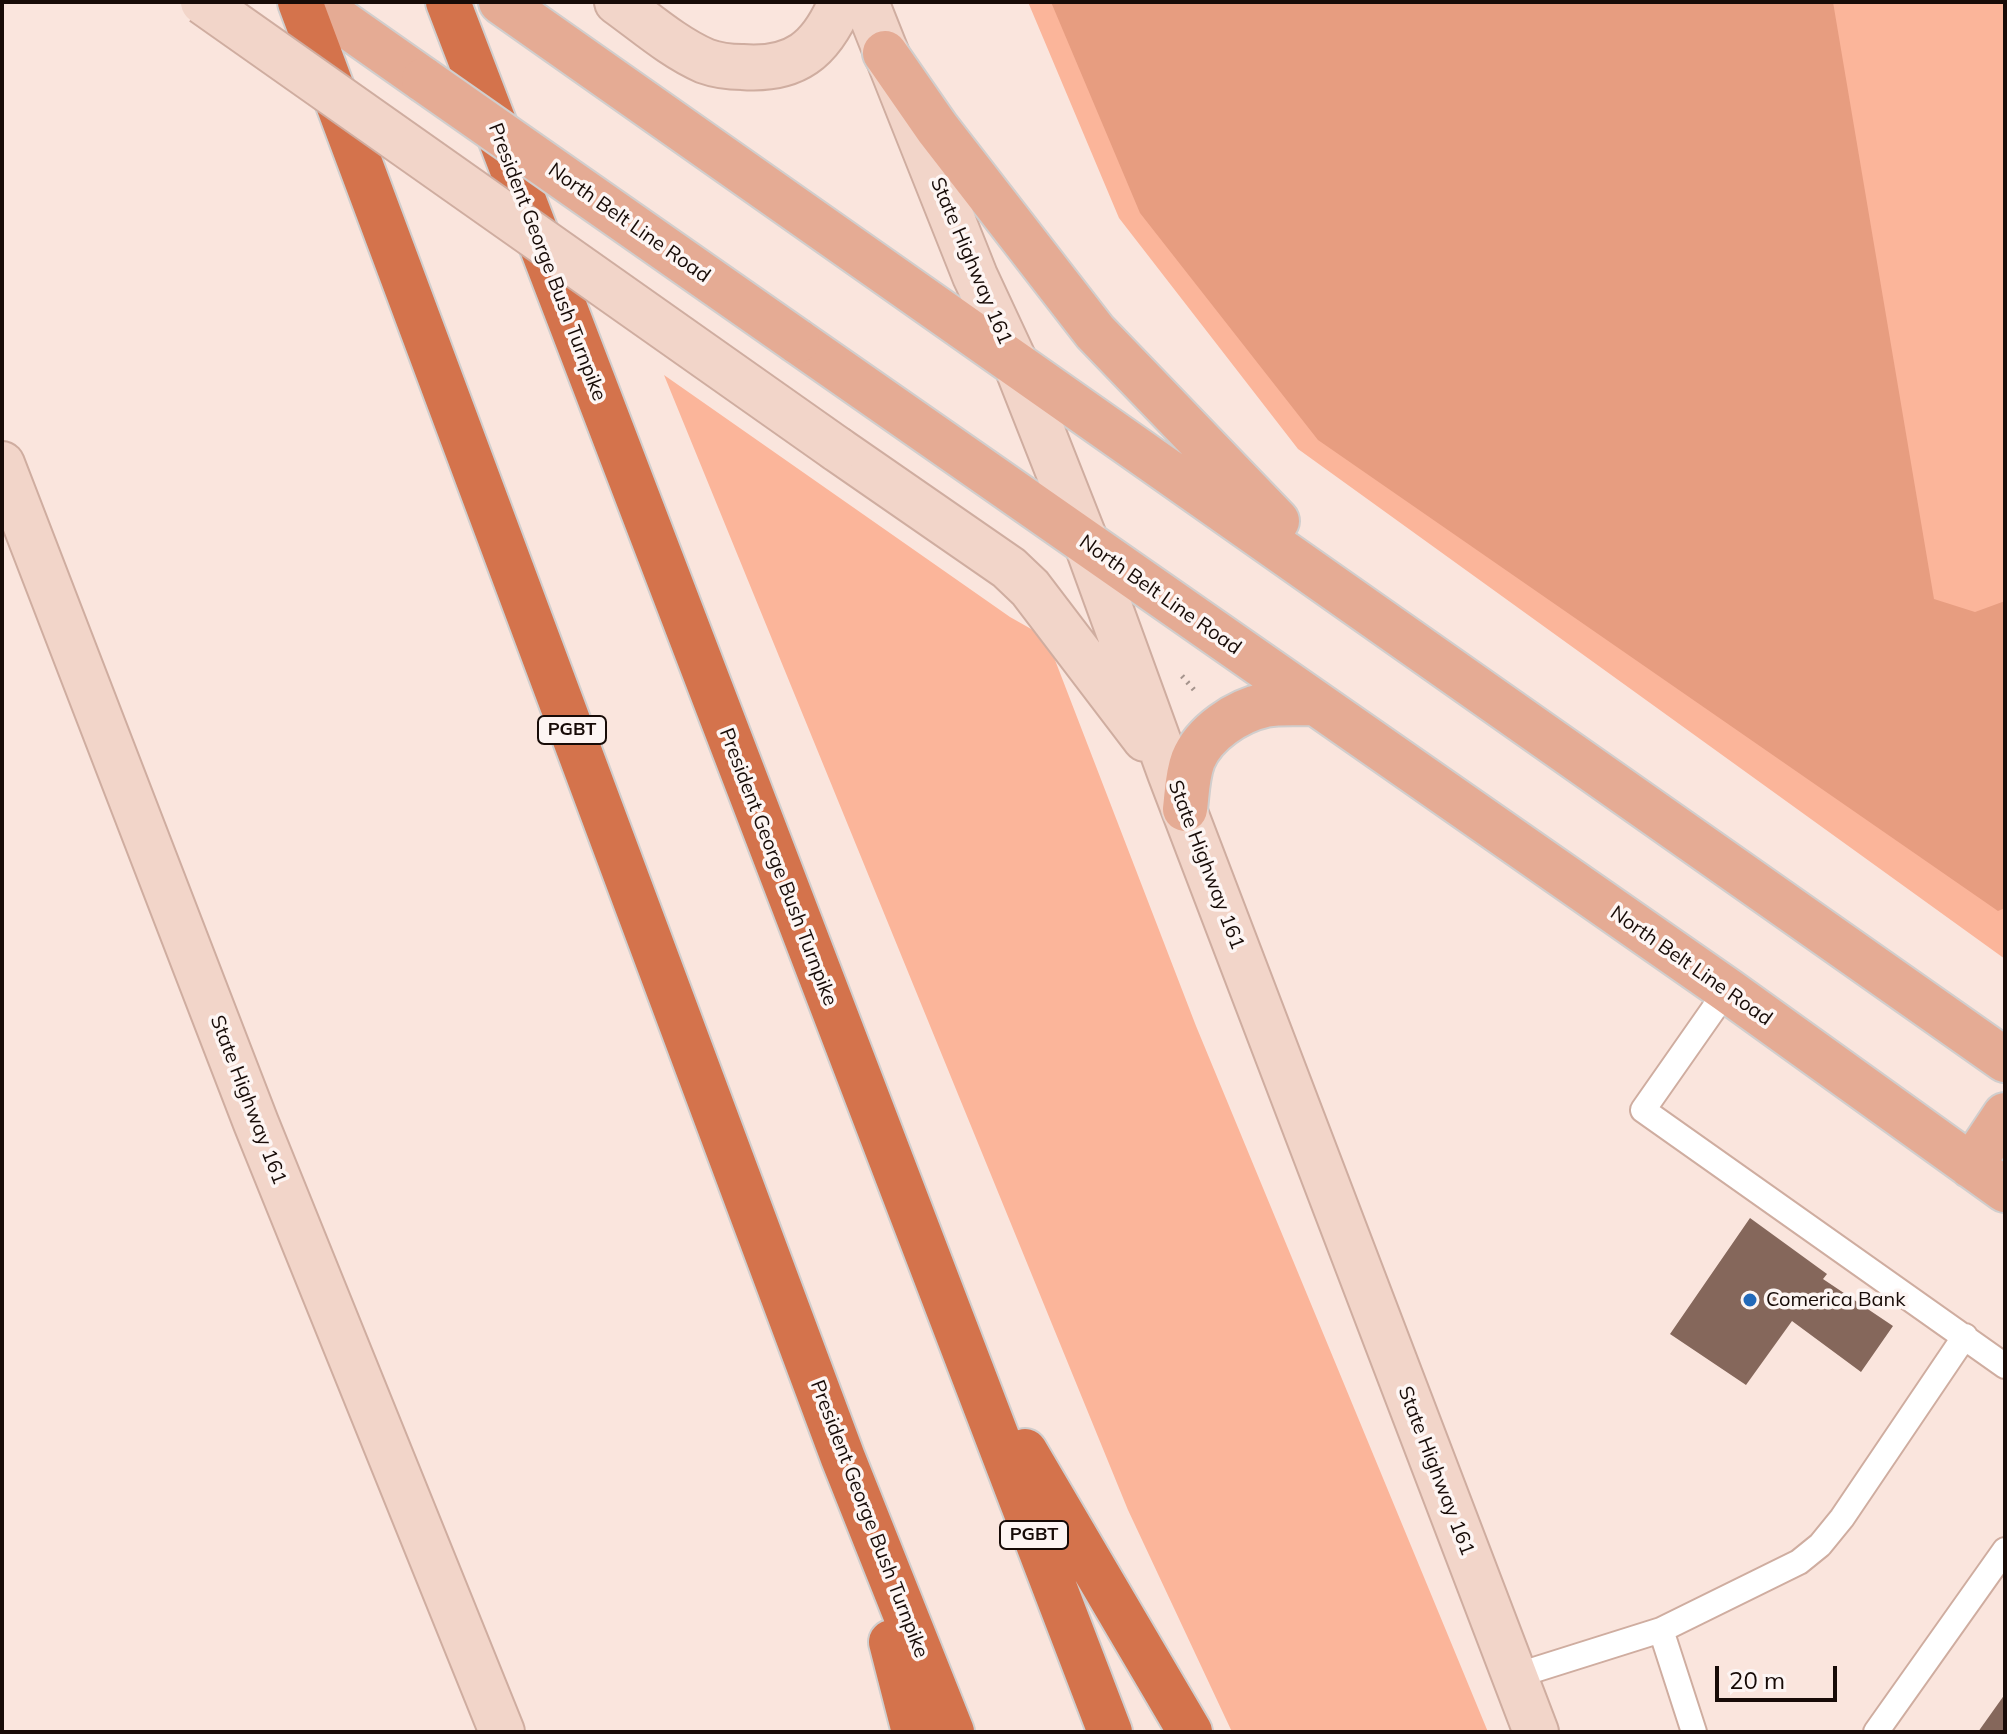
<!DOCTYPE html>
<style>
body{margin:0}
#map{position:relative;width:2007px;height:1734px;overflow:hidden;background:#fae5dd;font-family:Mulish,sans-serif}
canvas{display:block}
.frame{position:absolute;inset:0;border:4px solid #170b07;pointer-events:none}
.scale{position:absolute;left:1715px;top:1666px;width:122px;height:36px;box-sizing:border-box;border:4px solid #170b07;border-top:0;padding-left:10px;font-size:24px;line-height:28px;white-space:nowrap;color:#170b07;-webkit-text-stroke:6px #fdf5f3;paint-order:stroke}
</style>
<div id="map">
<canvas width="2007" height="1734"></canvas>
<div class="frame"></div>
<div class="scale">20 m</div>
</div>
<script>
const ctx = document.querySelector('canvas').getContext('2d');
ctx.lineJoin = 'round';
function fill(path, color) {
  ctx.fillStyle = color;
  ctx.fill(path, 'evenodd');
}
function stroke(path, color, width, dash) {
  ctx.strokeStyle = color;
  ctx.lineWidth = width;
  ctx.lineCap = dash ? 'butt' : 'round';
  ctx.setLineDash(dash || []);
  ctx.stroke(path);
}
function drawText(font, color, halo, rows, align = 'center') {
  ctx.font = font + ' Mulish,sans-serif';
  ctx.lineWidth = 7;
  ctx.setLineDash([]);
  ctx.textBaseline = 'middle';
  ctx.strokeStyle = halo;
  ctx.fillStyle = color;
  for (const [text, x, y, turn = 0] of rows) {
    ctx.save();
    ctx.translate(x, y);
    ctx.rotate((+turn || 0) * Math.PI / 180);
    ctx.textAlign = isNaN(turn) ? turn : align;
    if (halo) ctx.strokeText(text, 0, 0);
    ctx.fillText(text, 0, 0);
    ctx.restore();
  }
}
fill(new Path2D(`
 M1028 2H2005V959L1298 449 1119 218Z
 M664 375 1010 617 1040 634 1055 660 1196 1026 1488 1732H1232L1128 1510Z`), '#fbb59a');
fill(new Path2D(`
 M1051 2H1833L1934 599 1975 612 2005 601V908L1998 911 1318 440 1140 213Z`), '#e79d80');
fill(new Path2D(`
 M1750 1218 1827 1274 1823 1279 1893 1326 1861 1372 1792 1321 1746 1385 1670 1334Z
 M2005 1694V1732H1978Z`), '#85675b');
const lane = new Path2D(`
 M1727 990 1643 1110 2005 1366
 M1661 1630 1799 1562 1820 1545 1842 1518 1965 1336
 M1515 1676 1661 1630 1694 1732
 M1876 1732 2005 1550`);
const secondary = new Path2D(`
 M617 2C645 22 673 47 705 61 716 65 730 67 742 67 795 71 821 50 841 2
 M866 2 975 276 1015 362 1086 542 1170 773 1536 1732
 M837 449 1009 568 1030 588 1145 739
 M2 464 256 1123 502 1732`);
const primary = new Path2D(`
 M313 2 424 80
 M501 2 2005 1060
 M885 53 937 128 1095 332 1277 521
 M797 341 1727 990 2005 1190
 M1185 809C1187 793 1187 776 1193 760 1204 733 1237 711 1265 705 1281 702 1299 704 1315 703
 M1971 1166 2005 1115`);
const highway = new Path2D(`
 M300 2 843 1458 952 1732
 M448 2 1110 1732
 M1025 1451 1190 1732
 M891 1642 914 1732`);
stroke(lane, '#cfada0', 28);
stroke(secondary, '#cfada0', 48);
stroke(primary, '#d1cecd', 48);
stroke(highway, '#d1cecd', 48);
stroke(new Path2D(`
 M1182 676 1196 692`), '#a5948d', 5, [2, 6]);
stroke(lane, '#fff', 24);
stroke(secondary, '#f2d5c9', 44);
stroke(primary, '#e5ab94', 44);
stroke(highway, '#d4734c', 44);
const secondaryBridge = new Path2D(`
 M203 2 837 449`);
const primaryBridge = new Path2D(`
 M424 80 797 341`);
stroke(secondaryBridge, '#cfada0', 48, []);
stroke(primaryBridge, '#d1cecd', 48, []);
stroke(secondaryBridge, '#f2d5c9', 44);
stroke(primaryBridge, '#e5ab94', 44);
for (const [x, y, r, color] of [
 [1750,1300,8,"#2269b9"]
]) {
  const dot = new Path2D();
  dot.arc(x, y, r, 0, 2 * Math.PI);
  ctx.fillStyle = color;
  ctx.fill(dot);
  stroke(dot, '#fdf5f3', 3);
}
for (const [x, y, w] of [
 [572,730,68],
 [1034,1535,68]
]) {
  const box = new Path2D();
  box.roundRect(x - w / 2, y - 14, w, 28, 6);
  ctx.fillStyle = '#fdf5f3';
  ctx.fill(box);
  stroke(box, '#170b07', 2);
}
drawText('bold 18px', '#170b07', null, [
 ["PGBT",572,730],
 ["PGBT",1034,1535]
]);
drawText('20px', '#170b07', '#fdf5f3', [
 ["North Belt Line Road",629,223,35],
 ["State Highway 161",971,261,67],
 ["President George Bush Turnpike",547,262,69],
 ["North Belt Line Road",1160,595,35],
 ["State Highway 161",1206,865,69],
 ["President George Bush Turnpike",778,867,69],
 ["North Belt Line Road",1691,966,35],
 ["State Highway 161",248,1100,69],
 ["State Highway 161",1436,1471,69],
 ["President George Bush Turnpike",869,1519,69]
]);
drawText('20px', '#170b07', '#fdf5f3', [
 ["Comerica Bank",1766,1300]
], 'left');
</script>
